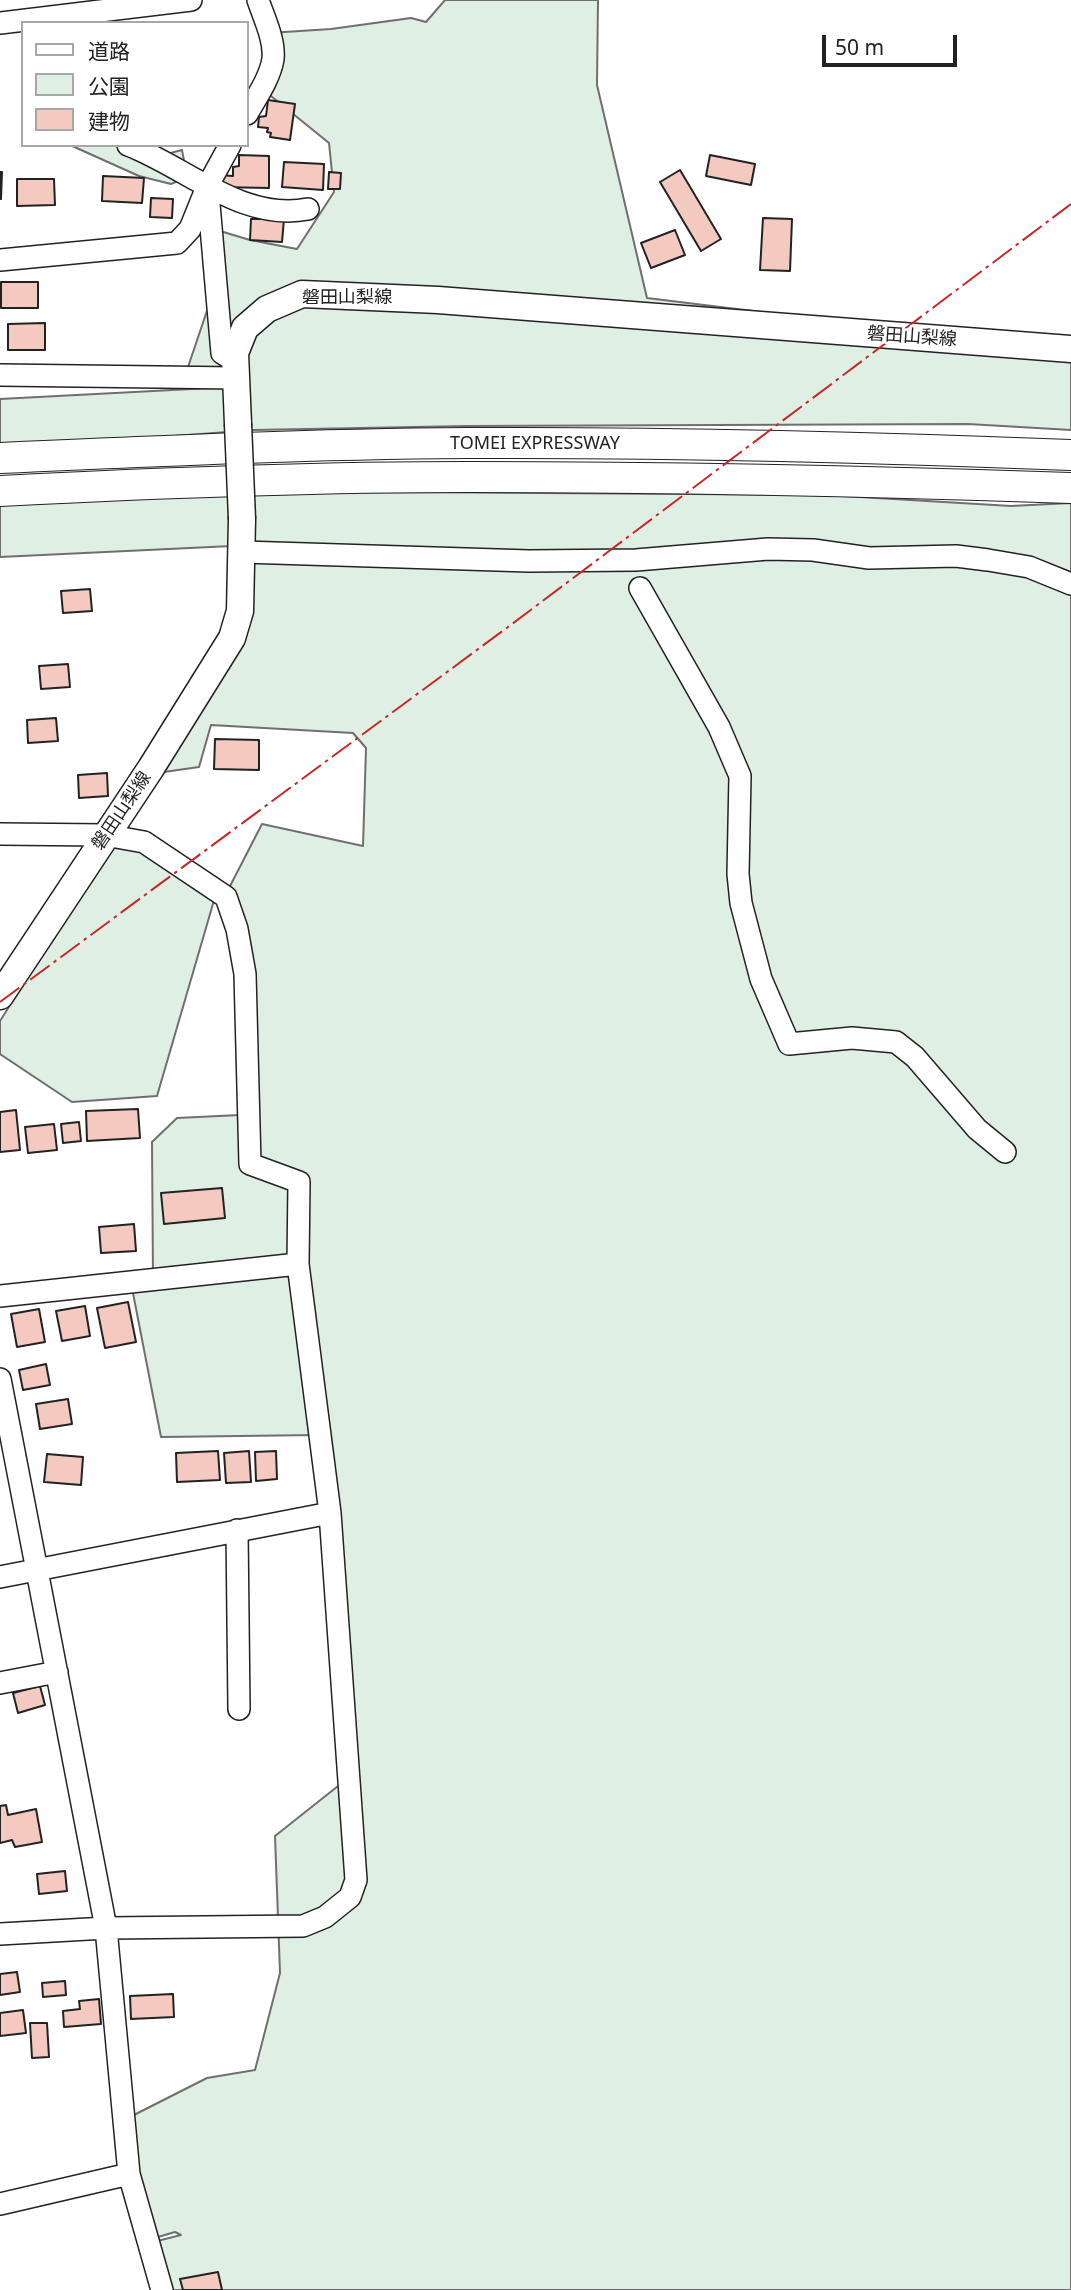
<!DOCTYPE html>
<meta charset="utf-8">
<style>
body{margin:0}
#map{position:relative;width:1071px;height:2290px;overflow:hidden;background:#fff;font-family:"Noto Sans","Noto Sans JP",sans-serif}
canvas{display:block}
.legend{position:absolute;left:21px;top:21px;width:228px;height:126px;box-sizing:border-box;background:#fff;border:2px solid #a7a7a7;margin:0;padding:9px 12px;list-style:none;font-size:21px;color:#222}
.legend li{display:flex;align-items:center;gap:14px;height:35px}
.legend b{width:35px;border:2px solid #a7a7a7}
.scale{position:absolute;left:822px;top:35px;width:135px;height:32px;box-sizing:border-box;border:4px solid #222;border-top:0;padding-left:9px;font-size:21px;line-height:24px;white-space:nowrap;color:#222;-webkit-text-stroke:5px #fff;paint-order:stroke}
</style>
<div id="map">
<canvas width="1071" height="2290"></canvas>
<ul class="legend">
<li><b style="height:9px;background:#fff"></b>道路</li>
<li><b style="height:19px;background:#e0efe3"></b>公園</li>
<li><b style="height:19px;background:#f3c9c0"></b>建物</li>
</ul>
<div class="scale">50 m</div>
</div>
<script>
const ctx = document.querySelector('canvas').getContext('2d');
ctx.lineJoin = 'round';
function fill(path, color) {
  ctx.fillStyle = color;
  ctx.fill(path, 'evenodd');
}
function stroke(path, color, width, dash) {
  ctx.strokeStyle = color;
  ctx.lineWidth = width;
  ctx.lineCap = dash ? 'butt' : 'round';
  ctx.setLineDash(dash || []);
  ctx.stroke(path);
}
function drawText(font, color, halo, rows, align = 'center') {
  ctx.font = font + ' "Noto Sans","Noto Sans JP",sans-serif';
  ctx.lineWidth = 5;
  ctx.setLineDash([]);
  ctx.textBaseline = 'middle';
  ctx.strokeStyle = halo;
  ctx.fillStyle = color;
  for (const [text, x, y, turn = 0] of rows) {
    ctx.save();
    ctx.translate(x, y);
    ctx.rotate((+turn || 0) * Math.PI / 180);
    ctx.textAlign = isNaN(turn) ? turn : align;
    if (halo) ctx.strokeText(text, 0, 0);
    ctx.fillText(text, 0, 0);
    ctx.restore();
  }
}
const green = new Path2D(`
 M445 0H598L597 85 647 298 1071 350V430L968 424 467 426 254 430 0 449V399L249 386 188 367 215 287 210 228 250 240 297 249 334 192 329 143 266 92 269 33 331 29 411 18 426 22Z
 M70 145H154L159 156 182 150 187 177 171 184 139 176Z
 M407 492 826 495 1011 506 1071 503V2290H162L149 2243 181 2235 175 2232 148 2240 124 2120 207 2078 255 2070 280 1973 275 1836 357 1771 318 1435 161 1437 132 1288 153 1279 152 1142 177 1118 240 1115 250 1164 228 890 262 824 363 846 366 748 353 733 211 725 199 767 157 773 230 642 253 545 0 557V501L147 493Z
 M113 842 148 844 215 897 157 1096 72 1102 0 1054V1021Z`);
fill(green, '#e0efe3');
stroke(green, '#6f6f6f', 2);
const building = new Path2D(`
 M268 100 295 104 290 140 270 137 271 133 267 132 268 128 258 127 259 117 266 116Z
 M239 155 269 156V188L219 187V175L233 176V167L239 166Z
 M710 155 755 164 751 185 706 176Z
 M284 162 324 164 323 190 282 187Z
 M680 170 721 239 701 251 660 182Z
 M0 172H2L1 199H0Z
 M329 172 341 173 340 189H328Z
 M103 176 144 178 142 203 102 201Z
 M17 179H54L55 205 17 206Z
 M151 198 173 199 172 218 150 217Z
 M763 218 792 219 790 271 760 270Z
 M251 219H284L282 242 250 240Z
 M675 230 685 255 651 268 641 243Z
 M1 282H38V308H1Z
 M45 323V350H8V324Z
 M90 589 92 611 63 613 61 591Z
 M68 664 70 687 41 689 39 666Z
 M56 718 58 741 28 743 27 720Z
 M215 739 259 740V770L214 769Z
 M107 773 108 796 79 798 78 775Z
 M138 1109 140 1138 87 1141 86 1111Z
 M16 1110 20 1150 0 1152V1112Z
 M79 1122 81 1141 63 1143 61 1124Z
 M54 1124 57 1150 28 1153 25 1127Z
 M222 1188 225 1218 164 1224 161 1193Z
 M134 1224 136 1251 101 1253 99 1227Z
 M128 1302 136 1342 105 1348 97 1308Z
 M85 1306 90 1336 62 1341 56 1311Z
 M39 1309 45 1342 17 1347 11 1314Z
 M46 1364 50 1385 23 1390 19 1370Z
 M68 1399 72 1424 40 1429 36 1404Z
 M218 1451 220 1480 177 1482 176 1453Z
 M249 1451 251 1482 226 1483 224 1453Z
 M276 1451 277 1479 256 1481 255 1452Z
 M47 1454 83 1457 81 1485 44 1482Z
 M40 1686 45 1705 18 1713 13 1693Z
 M6 1805 8 1815 36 1809 42 1842 15 1847 12 1840 0 1843V1806Z
 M65 1871 67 1891 39 1894 37 1874Z
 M17 1972 20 1992 0 1995V1974Z
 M65 1981 66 1995 43 1997 42 1983Z
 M173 1994 174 2017 131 2019 130 1996Z
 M99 1999 101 2024 64 2027 63 2011 80 2009 79 2001Z
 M23 2010 26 2033 0 2036V2013Z
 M30 2023H47L49 2057 32 2058Z
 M218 2272 222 2290H183L180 2279Z`);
fill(building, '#f3c9c0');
stroke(building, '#222', 2);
const minor = new Path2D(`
 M0 23 191 0
 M247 114C256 98 270 78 273 59 275 40 264 18 258 0
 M128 145C186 167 242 222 308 209
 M208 193 222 353 235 361
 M0 260 177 243 190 229 207 187 230 145
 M0 375 236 378
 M243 552 529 561 636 560 768 549 813 550 869 558 956 556 988 560 1029 567 1071 584
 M640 588 719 727 740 776 738 874 741 903 761 979 789 1044 852 1038 896 1042 915 1057 977 1129 1005 1152
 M0 834 105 835 144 842 226 897 237 929 245 974 250 1164 299 1182 298 1264 330 1513 356 1880 350 1897 325 1917 303 1926 106 1928 0 1934
 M0 1296 298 1264
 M0 1379 106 1928 129 2174 162 2290
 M237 1530 239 1709
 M0 1577 330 1513
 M0 1683 57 1672
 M0 2204 129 2174`);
const major = new Path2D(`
 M238 424 235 353 245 328 267 309 302 294 438 300 1071 349
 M0 996 151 768 232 638 240 611 242 519`);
const highway = new Path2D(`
 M0 458C156 451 312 444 468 443 669 442 870 447 1071 455
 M0 491C156 483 312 477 468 477 669 477 870 481 1071 488`);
stroke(minor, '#222', 24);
stroke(major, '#222', 29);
stroke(highway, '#222', 32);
stroke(minor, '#fff', 21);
stroke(major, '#fff', 26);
stroke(highway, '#fff', 30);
const majorBridge = new Path2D(`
 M238 424 242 519`);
stroke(majorBridge, '#222', 29, []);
stroke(majorBridge, '#fff', 26);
stroke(new Path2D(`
 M0 1002 508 627 1071 204`), '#c62828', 2, [24, 5, 3.5, 5]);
drawText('18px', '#222', '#fff', [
 ["磐田山梨線",347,298],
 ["磐田山梨線",912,337,4],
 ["TOMEI EXPRESSWAY",535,444],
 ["磐田山梨線",122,811,-56]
]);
</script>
